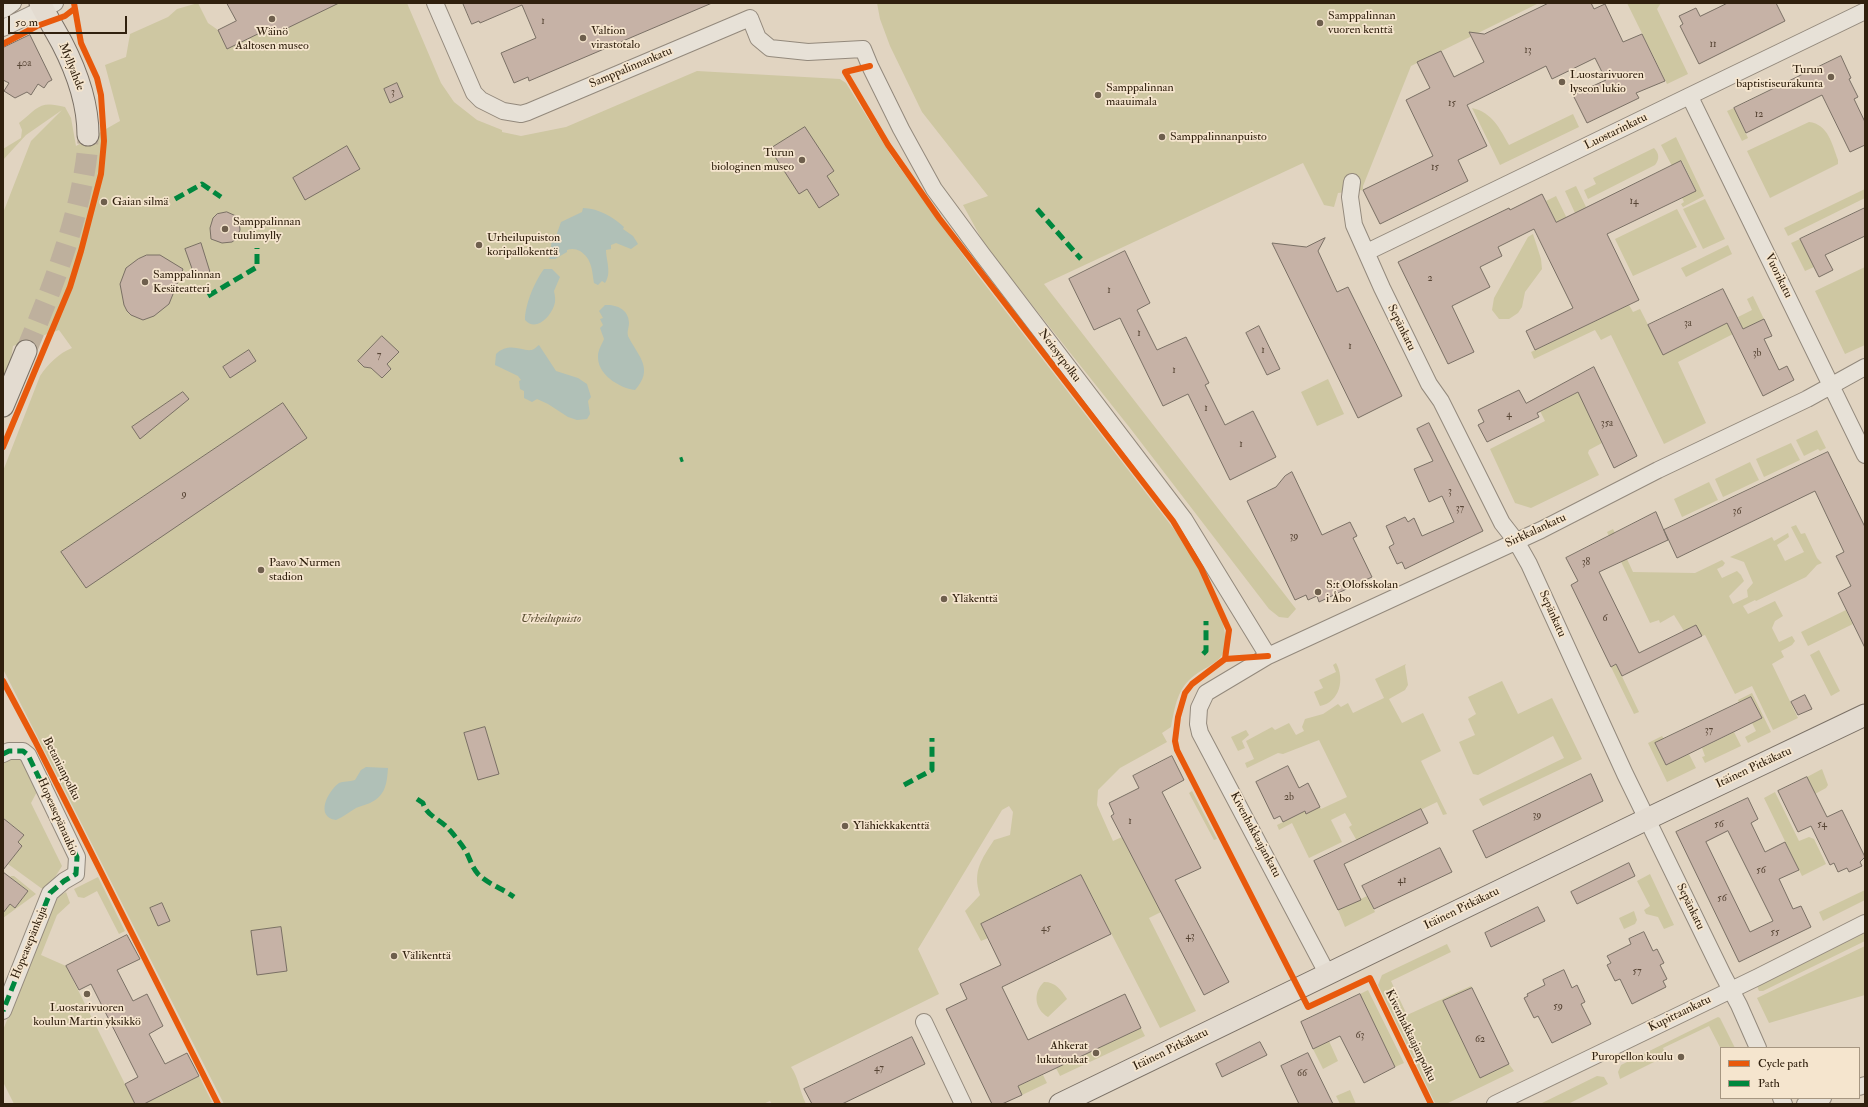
<!DOCTYPE html>
<meta charset="utf-8">
<style>
body{margin:0}
#map{position:relative;width:1868px;height:1107px;overflow:hidden;background:#e1d4c1;font-family:"IM FELL Double Pica",serif}
canvas{display:block}
.frame{position:absolute;inset:0;border:4px solid #30200e;pointer-events:none}
.legend{position:absolute;left:1720px;top:1047px;width:140px;height:52px;box-sizing:border-box;background:#f5e5ce;border:1px solid #a69681;margin:0;padding:5px 7px;list-style:none;font-size:12px;color:#30200e}
.legend li{display:flex;align-items:center;gap:8px;height:20px}
.legend b{width:20px;border:1px solid #a69681}
.scale{position:absolute;left:8px;top:16px;width:119px;height:18px;box-sizing:border-box;border:2px solid #30200e;border-top:0;padding-left:5px;font-size:12px;line-height:14px;white-space:nowrap;color:#30200e;-webkit-text-stroke:3px #f5e5ce;paint-order:stroke}
</style>
<div id="map">
<canvas width="1868" height="1107"></canvas>
<div class="frame"></div>
<ul class="legend">
<li><b style="height:5px;background:#e8590c"></b>Cycle path</li>
<li><b style="height:5px;background:#00873e"></b>Path</li>
</ul>
<div class="scale">50 m</div>
</div>
<script>
const ctx = document.querySelector('canvas').getContext('2d');
ctx.lineJoin = 'round';
function fill(path, color) {
  ctx.fillStyle = color;
  ctx.fill(path, 'evenodd');
}
function stroke(path, color, width, dash) {
  ctx.strokeStyle = color;
  ctx.lineWidth = width;
  ctx.lineCap = dash ? 'butt' : 'round';
  ctx.setLineDash(dash || []);
  ctx.stroke(path);
}
function drawText(font, color, halo, rows, align = 'center') {
  ctx.font = font + ' "IM FELL Double Pica",serif';
  ctx.lineWidth = 3.5;
  ctx.setLineDash([]);
  ctx.textBaseline = 'middle';
  ctx.strokeStyle = halo;
  ctx.fillStyle = color;
  for (const [text, x, y, turn = 0] of rows) {
    ctx.save();
    ctx.translate(x, y);
    ctx.rotate((+turn || 0) * Math.PI / 180);
    ctx.textAlign = isNaN(turn) ? turn : align;
    if (halo) ctx.strokeText(text, 0, 0);
    ctx.fillText(text, 0, 0);
    ctx.restore();
  }
}
fill(new Path2D(`
 M198 3 208 23 218 30 227 49 268 29 271 35 337 3H407L441 83 454 102 477 120 502 130V132L521 136 566 127 697 71 840 79 846 83 892 157 976 273 1180 537C1193 560 1242 634 1220 658 1213 665 1203 669 1195 675 1177 688 1175 707 1171 727L1162 733 1167 742 1120 768 1098 790 1097 805 1113 841 1122 837 1161 912 1149 918 1196 1011 1160 1028 1081 875 981 924 988 938 981 941 965 911 980 895C972 871 982 859 994 840L1010 835 1013 812 1009 806 1002 810 918 949 939 994 791 1067C798 1076 800 1092 806 1104H772L770 1101 763 1104H224L3 669V471L40 376C48 364 59 353 72 348L59 330 13 346 11 359 3 378V213L31 141 62 110 26 135 3 160V149L21 138 22 130 19 123C38 108 39 100 65 107L71 118 76 146 120 121 105 65 126 57 130 34 168 17 177 9Z
 M877 3H1539L1411 66 1363 186V190L1338 193 1334 207 1324 205 1303 163 1044 284 1296 609 1288 618 1279 617 1269 609 1130 428 986 247 963 205 988 196 922 112 890 46 880 19Z
 M1627 3H1661L1657 9 1688 74 1667 84Z
 M1472 108C1492 112 1500 129 1509 145L1573 114 1579 127 1500 165Z
 M1734 108 1748 138 1742 141 1727 111Z
 M1809 122C1828 124 1832 144 1838 160V164L1770 198 1747 151Z
 M1676 137 1704 196 1683 207 1681 204 1684 202 1682 198 1696 190 1682 161 1672 166 1661 145Z
 M1654 148C1659 153 1660 159 1655 165L1588 199 1584 190 1596 184 1593 178Z
 M1576 186 1586 207 1575 213 1565 191Z
 M1865 189V198L1788 236 1784 228Z
 M1556 196 1578 241 1568 246 1546 201Z
 M1705 199 1725 239 1703 249 1683 209Z
 M1677 209 1697 247 1633 276 1615 239Z
 M1533 234 1541 259 1542 269 1525 292 1522 307 1518 313 1509 319H1499L1492 310 1494 298 1528 237Z
 M1800 239 1814 267 1805 271 1791 243Z
 M1728 245 1732 254 1686 277 1681 268Z
 M1865 267V345L1845 354 1815 291Z
 M1753 296 1764 319 1743 329 1738 317 1752 310 1747 299Z
 M1629 305 1633 312 1640 309 1663 354 1727 323 1733 334 1678 362 1706 423 1664 444 1611 335 1601 340 1595 330 1534 359 1531 352Z
 M1328 379 1344 414 1317 426 1301 392Z
 M1587 388 1602 443 1589 450 1588 453 1599 475 1531 508 1515 503 1490 449 1545 421 1540 411Z
 M1817 430 1826 448 1820 451 1818 449 1804 456 1796 440Z
 M1791 443 1800 460 1764 477 1756 459Z
 M1750 462 1759 480 1723 497 1715 479Z
 M1709 482 1718 500 1682 517 1674 499Z
 M1796 525 1801 534 1805 533 1817 558 1822 563 1817 565 1806 577 1756 601 1755 600 1743 606 1748 614 1775 601 1783 616 1775 621 1772 628 1779 642 1792 636 1795 641 1792 645 1781 651 1784 657 1772 664 1798 718 1773 730 1752 686 1735 694 1705 635 1702 636 1696 625 1684 631 1674 615 1660 623 1659 620 1650 623 1607 532 1613 529 1633 572 1695 573 1722 560 1725 563 1723 566 1717 569 1722 578 1737 571 1741 575 1744 581 1729 596 1733 604 1748 597 1747 590 1753 583 1744 562 1730 557 1772 537 1774 541 1788 533 1789 537 1777 545 1785 561 1804 552 1791 527Z
 M1846 610 1853 624 1808 646 1801 632Z
 M1819 650 1840 691 1831 696 1810 655Z
 M1336 663C1345 679 1340 702 1320 706L1314 692 1323 688 1319 680 1336 672 1333 665Z
 M1406 664 1405 666 1408 685 1405 690 1389 699 1402 723 1423 713 1441 751 1421 761 1447 814 1443 815 1437 802 1357 841 1349 827 1352 825 1345 813 1331 820 1342 842 1309 858 1292 823 1279 830 1277 825 1305 811 1306 814 1320 807 1321 809 1347 797 1319 740 1283 754 1278 753 1247 768 1245 763 1254 759 1246 741 1272 727 1275 730 1289 723 1296 735 1304 731 1302 727 1305 719 1323 714 1338 704 1341 707 1348 703 1353 713 1384 698 1375 679Z
 M1616 664 1639 712 1634 714 1611 667Z
 M1502 681 1518 714 1552 698 1582 759 1483 806 1479 799 1564 758 1553 736 1478 775 1473 774 1459 742 1475 735 1468 719 1476 714 1468 697Z
 M1752 693 1771 732 1748 743 1745 737 1756 731 1752 723 1762 718 1751 697 1739 703 1738 700Z
 M1246 730 1249 735 1242 741 1245 748 1238 751 1231 737Z
 M1734 732 1741 746 1705 763 1702 757 1705 756 1702 748Z
 M1662 736 1664 739 1655 744 1666 765 1689 754 1696 768 1667 782 1648 743Z
 M17 758 24 761 39 788 31 803 62 866 47 890 41 888 8 864 22 846 18 842 24 835 3 817V762L6 759Z
 M1822 769 1828 785 1826 788 1815 794 1807 777Z
 M1192 791 1217 839 1214 840 1189 793Z
 M1775 792 1799 841 1809 837 1814 839 1826 864 1802 876 1764 798Z
 M1650 874 1674 925 1664 929 1658 917 1646 914 1644 910 1650 906 1637 881Z
 M11 876H14L36 894 3 918V913L10 904 15 908 28 891 10 877Z
 M98 877 125 931 119 934 97 891 84 898 78 897 74 889Z
 M1865 890V900L1823 921 1819 912Z
 M66 892 70 903 57 915 41 955 66 966 135 1104H14L3 1082V1030L56 898Z
 M1367 896 1375 912 1345 927 1338 910Z
 M1634 911 1637 920 1635 924 1624 929 1619 918Z
 M1865 933V941L1763 991H1759L1757 986Z
 M1447 944 1451 952 1391 981 1407 1015 1471 986 1472 988 1443 1001 1480 1078 1509 1064 1514 1071 1446 1104 1435 1103 1378 985 1382 975Z
 M1865 946V995L1769 1023 1757 998Z
 M1044 982C1056 982 1061 990 1067 999L1048 1017C1034 1009 1033 992 1044 982Z
 M1368 990 1404 1063 1395 1067 1360 994Z
 M1718 1017 1720 1018 1735 1048 1721 1049 1709 1026 1663 1048 1666 1056 1620 1079 1618 1072 1621 1065Z
 M1141 1028 1145 1036 1060 1076 1056 1068Z
 M1329 1041 1338 1061 1323 1069 1313 1049Z
 M1043 1075 1047 1083 1022 1095 1018 1086Z
 M199 1076 212 1102 207 1104H144Z
 M1597 1076 1604 1077 1608 1084 1568 1104H1540Z
 M1350 1090 1356 1104H1340L1336 1096Z`), '#cec7a2');
fill(new Path2D(`
 M583 208C598 208 613 217 624 227L623 229 633 236 638 244 631 249 616 243 611 245V249L606 250C606 260 612 273 605 283L602 281 598 285 594 283C592 270 592 259 580 251 576 249 572 248 567 250V252L555 259H549L552 252 555 249 551 247 552 237 556 236 561 222 582 212Z
 M544 269H552L560 277 554 291C555 296 556 301 554 306 550 317 536 332 525 320 525 304 535 281 544 269Z
 M605 305C617 304 629 310 629 323 629 328 626 333 629 338 639 357 654 369 635 390 619 388 597 374 598 356 598 350 602 344 604 339L600 328 603 325 600 319 603 318 599 311Z
 M539 345 556 371 578 378 587 384 591 397 588 401 590 414 587 419 577 420 568 417 548 404 537 399 532 402 524 398V391L520 389 519 381 521 380 518 376 495 365 496 354C511 340 525 354 534 349 536 348 537 346 539 345Z
 M366 767 388 768C387 782 386 796 370 803 366 805 360 806 356 808 349 812 343 817 336 820 315 817 327 792 339 783 343 781 350 782 355 780L361 770Z`), '#b0c0b7');
const building = new Path2D(`
 M227 3H339L271 36 268 29 227 49 218 30 236 21Z
 M463 3H712L529 81 528 77 514 83 501 53 536 38 522 5 480 23 479 21 472 24Z
 M1549 3H1591L1594 9 1605 4 1623 42 1642 34 1665 81 1636 93 1639 98 1587 123 1573 95 1606 80 1595 58 1552 79 1546 66 1467 105 1487 146 1458 160 1468 181 1380 224 1363 190 1433 156 1406 100 1430 88 1417 62 1441 51 1454 77 1484 62 1469 32 1484 34Z
 M1728 3H1776L1785 21 1699 64 1680 26 1683 24 1679 16 1696 8 1700 16Z
 M30 35 52 80 48 82 44 88 38 84 31 95 27 92 15 98 4 91 9 83 3 80V48Z
 M1841 56 1851 78 1849 79 1858 97 1854 99 1865 122V145L1850 152 1822 95 1746 133 1734 108Z
 M397 83 403 97 390 103 384 89Z
 M805 127 834 171 827 176 839 195 819 208 807 189 799 194 770 149Z
 M347 146 360 169 305 200 293 178Z
 M1681 161 1696 191 1607 234 1639 300 1535 350 1526 331 1573 308 1534 229 1498 247 1502 256 1480 267 1490 287 1452 306 1474 352 1448 364 1398 262 1509 208 1510 210 1542 194 1556 222Z
 M1865 208V236L1825 255 1833 270 1819 277 1800 239Z
 M227 212 236 216 239 220 240 230 236 239 232 242 222 243 211 239 210 228 213 218 217 214Z
 M1325 238 1318 251 1337 292 1348 287 1402 396 1358 418 1272 243 1306 247Z
 M201 243 210 272 195 277 185 249Z
 M1125 251 1150 303 1137 310 1157 350 1186 337 1209 383 1205 385 1225 425 1253 411 1276 457 1230 480 1188 394 1163 406 1120 318 1094 330 1069 279Z
 M147 255H160L183 269 169 304 154 316 143 320 131 315 127 311 124 305 120 284 126 268 138 259Z
 M1723 289 1743 329 1764 319 1772 336 1764 339 1779 370 1787 366 1794 380 1763 396 1727 323 1663 355 1648 325Z
 M1259 326 1280 369 1267 375 1246 333Z
 M382 336 399 352 387 364 391 369 382 378 371 368 364 367 358 361Z
 M249 350 256 361 230 378 223 367Z
 M1594 367 1637 456 1614 468 1578 392 1537 413 1539 417 1487 442 1478 425 1484 422 1478 410 1519 390 1526 403Z
 M183 392 189 399 140 439 132 427Z
 M283 403 307 438 86 588 61 552Z
 M1429 423 1483 531 1405 569 1402 562 1397 564 1389 547 1394 544 1386 526 1405 517 1408 522 1414 518 1422 536 1454 522 1442 496 1429 502 1414 469 1433 461 1417 429Z
 M1828 452 1865 527V648L1838 593 1851 586 1836 556 1844 552 1815 491 1677 558 1664 530Z
 M1292 472 1322 535 1350 522 1357 536 1353 538 1372 577 1319 602 1317 596 1308 600 1306 595 1295 600 1247 501 1276 487 1285 476Z
 M1656 512 1668 540 1599 572 1639 653 1696 625 1702 636 1622 676 1616 664 1611 667 1571 585 1578 581 1566 558Z
 M1805 695 1812 709 1798 715 1791 702Z
 M1751 697 1762 718 1666 765 1655 743Z
 M485 727 499 774 478 780 464 733Z
 M1172 756 1184 780 1162 792 1201 868 1175 880 1229 982 1204 995 1111 816 1114 814 1109 803 1139 788 1133 776Z
 M1288 766 1299 788 1308 783 1320 807 1306 814 1305 811 1283 822 1280 816 1274 819 1256 782Z
 M1591 774 1603 801 1486 858 1473 831Z
 M1807 777 1827 817 1842 810 1865 857 1860 862 1862 866 1849 872 1847 868 1838 872 1834 863 1830 865 1811 826 1798 832 1778 791Z
 M1748 798 1758 819 1751 823 1765 852 1785 842 1799 870 1779 879 1793 909 1801 906 1811 927 1739 962 1676 832ZM1728 831 1773 921 1750 932 1706 842Z
 M1421 809 1428 823 1344 864 1361 900 1338 910 1314 861Z
 M3 818 24 835 18 842 22 846 3 870Z
 M1440 848 1452 872 1374 909 1362 886Z
 M1629 863 1635 876 1577 904 1571 892Z
 M3 872 28 891 15 908 10 904 3 913Z
 M1081 875 1111 934 1002 987 1028 1040 1125 994 1141 1028 1018 1086 1022 1095 1002 1104H992L946 1009 967 999 960 984 1001 965 981 924Z
 M162 903 170 921 158 926 150 908Z
 M1538 907 1545 921 1491 947 1485 933Z
 M281 927 287 971 257 975 251 931Z
 M1644 932 1653 951 1657 949 1664 963 1660 965 1667 979 1663 981 1666 987 1632 1004 1620 979 1615 981 1607 965 1611 963 1607 956 1631 944 1629 939Z
 M127 935 140 959 117 970 133 1001 147 994 163 1026 149 1034 165 1064 187 1053 199 1076 144 1104H135L125 1084 138 1077 91 984 79 990 66 966Z
 M1564 970 1572 988 1577 985 1585 1002 1581 1004 1591 1024 1552 1043 1538 1016 1534 1018 1524 998 1528 996 1527 994 1545 985 1543 980Z
 M1472 988 1509 1064 1480 1078 1443 1001Z
 M1360 994 1395 1067 1364 1083 1340 1036 1313 1049 1301 1022Z
 M912 1037 925 1064 842 1104H812L804 1089Z
 M1260 1042 1267 1055 1222 1077 1216 1064Z
 M1308 1053 1333 1104H1299L1289 1083 1281 1066Z`);
fill(building, '#c6b2a6');
stroke(building, '#7a7065', 1);
stroke(new Path2D(`
 M26 351C48 298 67 251 80 195 84 175 88 156 88 135`), '#beb09d', 21, [21, 10]);
const minor = new Path2D(`
 M435 3 474 93 481 100 503 111 521 114 528 112 750 18 758 38 770 48 808 52 863 49 870 66 901 129 934 189 982 254 1184 519 1268 656
 M3 10 13 3
 M3 28 55 3
 M1690 97 1865 455
 M1352 182 1350 197 1354 225 1382 288 1429 384 1441 401 1502 523 1516 541 1529 564 1625 774 1723 975 1739 1005 1758 1048
 M1367 252 1865 11
 M3 754 9 751H23L28 755 77 857 76 874 64 881 50 893 3 1011
 M1328 975 1200 733 1198 724 1199 708 1206 693 1268 656 1541 530 1658 470 1807 399 1865 367
 M924 1022 963 1104
 M1859 1087 1865 1085
 M1781 1098 1784 1104
 M1495 1104 1758 977 1865 923
 M1805 1104 1823 1098`);
const major = new Path2D(`
 M40 3C47 17 55 30 62 43 77 72 88 103 88 135
 M3 406 26 351
 M1060 1104 1647 819 1865 715`);
stroke(minor, '#93897c', 18);
stroke(major, '#7a7065', 23);
stroke(minor, '#e7e1d7', 16);
stroke(major, '#e3dbd0', 21);
stroke(new Path2D(`
 M175 199 202 184 221 197
 M1037 209 1081 259
 M208 296 257 267V248
 M680 460 683 459
 M1203 654 1206 651V621
 M3 754 9 751H23L28 755 77 857 76 874 64 881 50 893 3 1011
 M904 785 932 770V738
 M417 799 423 803C426 815 439 819 448 828 453 834 461 843 465 850 470 858 471 866 478 874 488 884 503 889 514 897`), '#00873e', 5, [10, 5]);
stroke(new Path2D(`
 M3 44 37 26 65 16 74 9
 M870 66 845 72 888 145 939 218 1173 521 1201 568 1229 630 1225 659
 M3 447 70 287 81 251 101 174 104 141 101 95 97 78 81 43 74 3
 M1268 656 1225 659 1192 684 1185 693 1178 717 1175 741 1177 750 1308 1007 1370 978 1431 1104
 M3 681 35 741 218 1104`), '#e8590c', 6);
for (const [x, y, r, color] of [
 [272,19,4,"#6e5f4d"],
 [1320,23,4,"#6e5f4d"],
 [583,38,4,"#6e5f4d"],
 [1831,77,4,"#6e5f4d"],
 [1562,82,4,"#6e5f4d"],
 [1098,95,4,"#6e5f4d"],
 [1162,137,4,"#6e5f4d"],
 [802,160,4,"#6e5f4d"],
 [104,202,4,"#6e5f4d"],
 [225,229,4,"#6e5f4d"],
 [479,245,4,"#6e5f4d"],
 [145,282,4,"#6e5f4d"],
 [261,570,4,"#6e5f4d"],
 [1318,592,4,"#6e5f4d"],
 [944,599,4,"#6e5f4d"],
 [845,826,4,"#6e5f4d"],
 [394,956,4,"#6e5f4d"],
 [87,994,4,"#6e5f4d"],
 [1096,1053,4,"#6e5f4d"],
 [1681,1057,4,"#6e5f4d"]
]) {
  const dot = new Path2D();
  dot.arc(x, y, r, 0, 2 * Math.PI);
  ctx.fillStyle = color;
  ctx.fill(dot);
  stroke(dot, '#f5e5ce', 1.5);
}
drawText('10px', '#564434', null, [
 ["1",543,22],
 ["11",1713,45],
 ["13",1528,51],
 ["40a",24,64],
 ["3",393,93],
 ["15",1452,104],
 ["12",1759,115],
 ["15",1435,168],
 ["14",1634,202],
 ["2",1430,279],
 ["1",1109,291],
 ["3a",1688,324],
 ["1",1139,334],
 ["1",1350,347],
 ["1",1263,351],
 ["3b",1757,354],
 ["7",379,356],
 ["1",1174,371],
 ["1",1206,409],
 ["4",1509,415],
 ["35a",1607,424],
 ["1",1241,445],
 ["3",1450,492],
 ["9",184,495],
 ["37",1460,509],
 ["36",1737,512],
 ["39",1294,537],
 ["38",1586,563],
 ["6",1605,619],
 ["37",1709,731],
 ["2b",1289,798],
 ["39",1537,816],
 ["1",1130,822],
 ["56",1719,825],
 ["54",1822,825],
 ["56",1761,871],
 ["41",1402,881],
 ["56",1722,899],
 ["45",1046,929],
 ["55",1775,933],
 ["43",1190,937],
 ["57",1637,972],
 ["59",1558,1007],
 ["63",1360,1036],
 ["62",1480,1040],
 ["47",879,1069],
 ["66",1302,1074]
]);
drawText('12px', '#30200e', '#f5e5ce', [
 ["Samppalinnan",1328,16],
 ["vuoren kenttä",1328,30],
 ["Valtion",591,31],
 ["virastotalo",591,45],
 ["Wäinö",272,32,"center"],
 ["Aaltosen museo",272,46,"center"],
 ["Turun",1823,70,"right"],
 ["baptistiseurakunta",1823,84,"right"],
 ["Luostarivuoren",1570,75],
 ["lyseon lukio",1570,89],
 ["Samppalinnan",1106,88],
 ["maauimala",1106,102],
 ["Samppalinnanpuisto",1170,137],
 ["Turun",794,153,"right"],
 ["biologinen museo",794,167,"right"],
 ["Gaian silmä",112,202],
 ["Samppalinnan",233,222],
 ["tuulimylly",233,236],
 ["Urheilupuiston",487,238],
 ["koripallokenttä",487,252],
 ["Samppalinnan",153,275],
 ["Kesäteatteri",153,289],
 ["Paavo Nurmen",269,563],
 ["stadion",269,577],
 ["S:t Olofsskolan",1326,585],
 ["i Åbo",1326,599],
 ["Yläkenttä",952,599],
 ["Ylähiekkakenttä",853,826],
 ["Välikenttä",402,956],
 ["Luostarivuoren",87,1008,"center"],
 ["koulun Martin yksikkö",87,1022,"center"],
 ["Ahkerat",1088,1046,"right"],
 ["lukutoukat",1088,1060,"right"],
 ["Puropellon koulu",1673,1057,"right"]
], 'left');
drawText('12px', '#30200e', '#f5e5ce', [
 ["Myllyahde",71,67,68],
 ["Samppalinnankatu",631,68,-23],
 ["Luostarinkatu",1616,132,-26],
 ["Vuorikatu",1778,276,64],
 ["Sepänkatu",1401,328,64],
 ["Neitsytpolku",1059,356,53],
 ["Sirkkalankatu",1536,531,-25],
 ["Sepänkatu",1552,614,66],
 ["Itäinen Pitkäkatu",1754,768,-25],
 ["Betanianpolku",61,769,63],
 ["Hopeasepänaukio",57,817,66],
 ["Kivenhakkaajankatu",1255,835,62],
 ["Sepänkatu",1690,907,64],
 ["Itäinen Pitkäkatu",1462,909,-26],
 ["Hopeasepänkuja",30,943,-68],
 ["Kupittaankatu",1680,1014,-26],
 ["Kivenhakkaajanpolku",1410,1036,64],
 ["Itäinen Pitkäkatu",1171,1050,-26]
]);
drawText('italic 12px', '#5b4f33', '#f5e5ce', [
 ["Urheilupuisto",551,619]
]);
</script>
